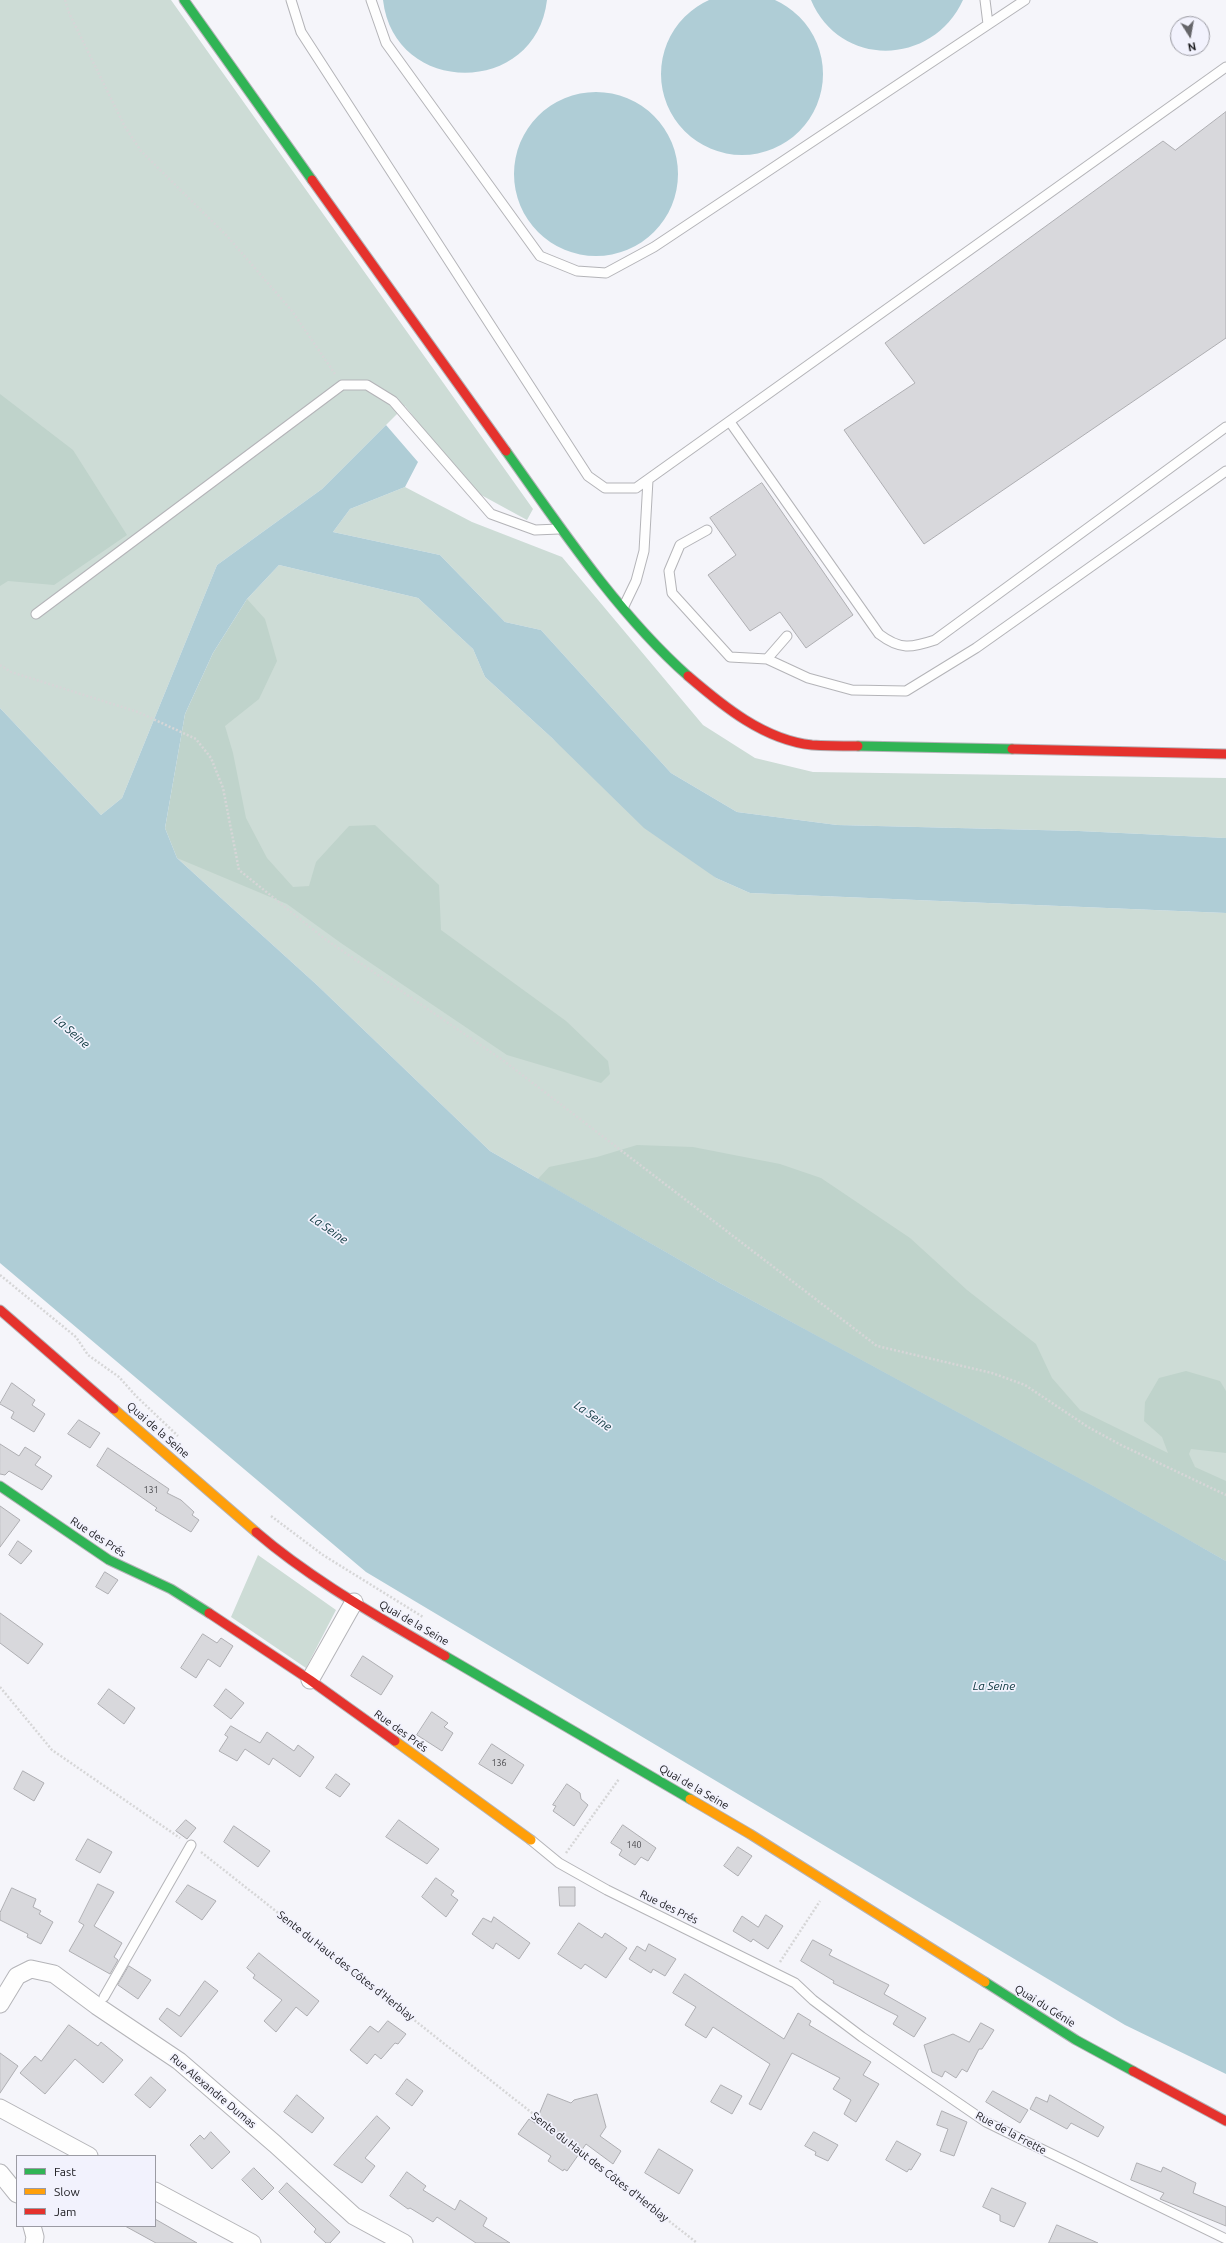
<!DOCTYPE html>
<meta charset="utf-8">
<style>
body{margin:0}
#map{position:relative;width:1226px;height:2243px;overflow:hidden;background:#f5f5fa;font-family:Ubuntu,sans-serif}
canvas{display:block}
.legend{position:absolute;left:16px;top:2155px;width:140px;height:72px;box-sizing:border-box;background:#f2f2fd;border:1px solid #9b9ba3;margin:0;padding:5px 7px;list-style:none;font-size:12px;color:#18181c}
.legend li{display:flex;align-items:center;gap:8px;height:20px}
.legend b{width:20px;border:1px solid #9b9ba3}
.north{position:absolute;left:1170px;top:16px;width:40px;height:40px;box-sizing:border-box;background:#f2f2fd;border:1px solid #9b9ba3;border-radius:50%;rotate:169deg;font-size:11px;font-weight:700;line-height:16px;text-align:center;color:#18181c}
.north::after{content:'';display:block;margin:auto;width:14px;height:18px;background:#65656a;clip-path:polygon(50% 0,100% 100%,50% 72%,0 100%)}
</style>
<div id="map">
<canvas width="1226" height="2243"></canvas>
<ul class="legend">
<li><b style="height:5px;background:#30b455"></b>Fast</li>
<li><b style="height:5px;background:#ff9f0a"></b>Slow</li>
<li><b style="height:5px;background:#e5322d"></b>Jam</li>
</ul>
<div class="north">N</div>
</div>
<script>
const ctx = document.querySelector('canvas').getContext('2d');
ctx.lineJoin = 'round';
function fill(path, color) {
  ctx.fillStyle = color;
  ctx.fill(path, 'evenodd');
}
function stroke(path, color, width, dash) {
  ctx.strokeStyle = color;
  ctx.lineWidth = width;
  ctx.lineCap = dash ? 'butt' : 'round';
  ctx.setLineDash(dash || []);
  ctx.stroke(path);
}
function drawText(font, color, halo, rows, align = 'center') {
  ctx.font = font + ' Ubuntu,sans-serif';
  ctx.lineWidth = 3.5;
  ctx.setLineDash([]);
  ctx.textBaseline = 'middle';
  ctx.strokeStyle = halo;
  ctx.fillStyle = color;
  for (const [text, x, y, turn = 0] of rows) {
    ctx.save();
    ctx.translate(x, y);
    ctx.rotate((+turn || 0) * Math.PI / 180);
    ctx.textAlign = isNaN(turn) ? turn : align;
    if (halo) ctx.strokeText(text, 0, 0);
    ctx.fillText(text, 0, 0);
    ctx.restore();
  }
}
fill(new Path2D(`
 M0 0H171L533 509 527 520 472 490 405 406 322 489 217 565 122 798 101 815 0 708Z
 M405 487 472 522 562 557 703 725 755 758 813 772 1226 778V838L1079 831 837 825 737 812 671 773 541 630 505 622 440 555 333 532 350 509Z
 M279 565 418 598 473 649 485 677 552 738 716 878 750 893 1226 913V1561L720 1283 490 1151 317 985 177 858 247 599Z
 M258 1555 336 1610 306 1668 231 1617Z`), '#cddcd6');
fill(new Path2D(`
 M0 394 73 450 127 535 54 585 8 581 0 586Z
 M247 599 265 619 277 661 259 699 225 726 233 753 246 818 267 858 293 887 309 886 316 862 349 826 375 825 439 885 441 930 566 1021 608 1061 610 1074 601 1083 507 1055 341 943 287 904 177 858 165 828 185 714 213 653Z
 M637 1145 693 1147 780 1164 821 1178 910 1238 967 1290 1036 1344 1052 1378 1080 1410 1168 1453 1162 1437 1144 1421 1145 1402 1159 1378 1186 1371 1220 1381 1226 1391V1453L1191 1449 1189 1454 1195 1467 1226 1481V1561L1101 1490 720 1283 538 1179 549 1167 597 1157Z`), '#bfd3cb');
fill(new Path2D(`
 M661 74a81 81 0 1 1 162 0a81 81 0 1 1-162 0Z
 M383 0H547C536 97 394 97 383 0Z
 M811 0H963C933 66 840 69 811 0Z
 M514 174a82 82 0 1 1 164 0a82 82 0 1 1-164 0Z
 M386 425 418 462 405 487 350 509 333 532 440 555 505 622 541 630 671 773 737 812 837 825 1079 831 1226 838V913L750 893 716 878 644 828 552 738 485 677 473 649 418 598 279 565 247 599 213 653 185 714 165 828 177 858 317 985 490 1151 720 1283 1101 1490 1226 1561V2074L1125 2025 366 1572 0 1263V708L101 815 122 798 217 565 322 489Z`), '#afcdd6');
const building = new Path2D(`
 M1226 112V338L924 544 844 430 915 383 885 343 1163 141 1175 150Z
 M762 483 853 615 806 648 780 612 750 631 708 575 736 555 710 518Z
 M12 1383 35 1400 32 1405 45 1414 34 1432 11 1418 14 1412 0 1404Z
 M79 1420 100 1433 90 1448 68 1434Z
 M0 1444 19 1456 25 1447 41 1457 35 1465 52 1476 42 1490 9 1471 5 1475 0 1474Z
 M108 1448 169 1489 167 1493 181 1500 194 1512 192 1515 199 1520 191 1532 155 1510 157 1508 97 1466Z
 M0 1506 20 1520 0 1547Z
 M18 1541 32 1551 21 1564 9 1555Z
 M105 1572 118 1580 108 1594 96 1587Z
 M0 1613 43 1644 28 1664 0 1643Z
 M203 1634 217 1643 221 1638 233 1646 220 1667 208 1659 196 1678 181 1668Z
 M363 1656 393 1676 381 1695 351 1676Z
 M109 1689 135 1708 124 1724 98 1704Z
 M226 1689 244 1703 231 1719 214 1706Z
 M432 1712 448 1723 444 1727 453 1733 442 1751 417 1735Z
 M231 1726 260 1743 267 1732 294 1751 298 1745 314 1757 300 1777 273 1758 269 1765 245 1749 237 1761 219 1751 228 1737 225 1735Z
 M492 1744 524 1765 512 1784 479 1764Z
 M23 1771 44 1783 34 1801 14 1789Z
 M336 1774 350 1784 340 1797 326 1788Z
 M567 1784 580 1793 581 1799 588 1805 574 1826 553 1811 556 1806 553 1805Z
 M186 1820 196 1828 187 1839 176 1831Z
 M399 1820 439 1849 427 1864 386 1837Z
 M623 1825 656 1848 648 1861 641 1857 635 1865 619 1855 622 1850 611 1843Z
 M234 1826 270 1851 258 1867 224 1842Z
 M88 1839 112 1852 100 1873 76 1860Z
 M738 1847 752 1856 738 1876 724 1866Z
 M436 1878 454 1891 451 1895 458 1900 446 1917 422 1897Z
 M98 1884 114 1892 94 1926 122 1943 114 1957 118 1960 110 1974 69 1951 84 1925 79 1922Z
 M188 1885 216 1901 202 1920 176 1902Z
 M559 1887H575V1906H560Z
 M12 1888 36 1899 33 1907 41 1911 39 1914 53 1922 41 1944 27 1937 28 1934 0 1920V1913Z
 M766 1915 783 1926 768 1949 753 1939 751 1942 733 1931 742 1916 758 1927Z
 M494 1917 530 1943 519 1959 496 1943 493 1949 472 1934 483 1918 491 1922Z
 M579 1923 602 1938 605 1933 627 1948 606 1978 585 1964 581 1969 558 1954Z
 M813 1940 832 1950 829 1955 889 1985 884 1994 926 2018 914 2037 893 2024 898 2016 833 1983 834 1981 801 1961Z
 M649 1944 676 1959 665 1976 653 1969 651 1973 629 1959 637 1946 645 1951Z
 M259 1953 319 2001 307 2016 296 2007 276 2032 264 2021 282 2000 253 1978 255 1975 247 1968Z
 M129 1966 151 1980 138 1999 118 1985Z
 M685 1974 784 2039 798 2013 811 2021 809 2025 871 2062 863 2075 879 2084 856 2122 844 2114 851 2100 833 2089 840 2078 792 2053 761 2110 749 2104 770 2064 713 2027 706 2038 685 2025 696 2007 673 1993Z
 M205 1981 218 1991 181 2037 159 2019 167 2008 179 2016Z
 M388 2021 406 2034 398 2044 395 2043 381 2059 375 2054 367 2064 350 2050 370 2026 378 2032Z
 M981 2023 994 2030 982 2049H979L967 2072 962 2069 956 2078 945 2071 942 2077 932 2072 924 2045 953 2034 969 2042Z
 M69 2025 98 2046 101 2042 123 2060 103 2083 75 2059 45 2094 20 2073 35 2056 41 2061Z
 M0 2053 18 2066 0 2093Z
 M151 2077 166 2090 150 2108 135 2095Z
 M407 2079 423 2091 412 2106 396 2094Z
 M721 2085 742 2096 732 2114 711 2102Z
 M993 2091 1028 2110 1020 2123 986 2102Z
 M548 2094 571 2103 574 2100 597 2094 606 2127 600 2136 621 2151 613 2164 586 2144 567 2171 564 2169 563 2171 548 2161 551 2156 518 2134 529 2119 535 2123Z
 M297 2095 324 2118 312 2133 284 2112Z
 M1050 2095 1104 2127 1098 2137 1071 2123 1067 2129 1030 2109 1036 2097 1047 2102Z
 M942 2111 967 2122 954 2156 940 2151 948 2129 937 2125Z
 M377 2116 390 2128 365 2158 375 2166 362 2183 334 2165Z
 M211 2132 230 2152 212 2169 190 2145 200 2135 204 2139Z
 M814 2132 838 2145 828 2161 815 2155 816 2152 805 2146Z
 M897 2141 921 2154 911 2170 909 2169 907 2172 886 2160Z
 M659 2149 693 2170 679 2194 645 2173Z
 M1137 2163 1161 2172 1163 2167 1196 2183 1193 2193 1226 2207V2226L1160 2199 1164 2193 1131 2180Z
 M254 2168 274 2188 262 2200 242 2180Z
 M407 2172 426 2186 423 2190 455 2210 460 2200 487 2218 483 2226 510 2243H476L437 2217 433 2222 410 2208 408 2209 390 2196Z
 M287 2183 340 2232 330 2243H326L314 2232 316 2229 279 2192Z
 M992 2188 1026 2203 1014 2227 1000 2221V2215L983 2207Z
 M155 2219 197 2243H156L125 2226H155Z
 M1057 2225 1098 2243H1049Z`);
fill(building, '#d8d8dc');
stroke(building, '#aeaeb2', 1);
const lane = new Path2D(`
 M291 0 301 32 588 476 605 488H636L1226 67
 M371 0 386 43 540 256 577 271 606 273 654 247 1025 0
 M985 0 988 24
 M730 422 879 634C900 650 911 648 935 640L1226 427
 M707 530 680 545 669 571 672 593 730 657 767 659 808 678 852 690 906 691 976 648 1226 471
 M624 606 636 581 644 551 648 480
 M36 614 342 385H367L393 401 491 514 535 530 559 529
 M767 659 787 636
 M531 1840 559 1863 607 1890 795 1983 813 2000 862 2037 986 2122 1226 2239
 M104 1997 191 1845`);
const street = new Path2D(`
 M310 1680 354 1602
 M0 2004 17 1976 31 1969 54 1974 97 2006 179 2061 275 2144 354 2216 404 2243
 M0 2108 89 2156
 M0 2173 17 2194
 M155 2191 252 2243
 M32 2226 35 2237 34 2243`);
const fast = new Path2D(`
 M184 0 312 180
 M506 451C560 527 618 614 688 676
 M858 746 1012 749
 M0 1486 109 1560 171 1589 209 1613
 M445 1656 690 1799
 M985 1982 1076 2040 1133 2071`);
const slow = new Path2D(`
 M114 1409 256 1532
 M395 1741 531 1840
 M690 1799 750 1834 985 1982`);
const jam = new Path2D(`
 M312 180 506 451
 M688 676C723 706 764 740 812 745 827 746 843 746 858 746
 M1012 749 1226 754
 M0 1310 114 1409
 M256 1532C313 1581 381 1618 445 1656
 M209 1613 310 1680 395 1741
 M1133 2071 1226 2121`);
stroke(lane, '#b4b4b8', 11);
stroke(street, '#b4b4b8', 19);
stroke(fast, '#b4b4b8', 11);
stroke(slow, '#b4b4b8', 11);
stroke(jam, '#b4b4b8', 11);
stroke(new Path2D(`
 M65 0 69 13 125 127 141 151 227 236 292 311 335 374
 M0 665 11 672 138 712 196 739 211 758 223 788 239 870 325 939 504 1061 877 1346 992 1373 1025 1385 1088 1427 1121 1445 1226 1495
 M0 1275 76 1337 88 1355 119 1377 136 1396 178 1436
 M271 1516 323 1555 423 1617
 M0 1687 52 1750 180 1838
 M201 1852 697 2243
 M566 1853 619 1779
 M780 1962 820 1901`), '#d6d6d7', 2.5, [2, 2]);
stroke(lane, '#fefefe', 9);
stroke(street, '#fefefe', 17);
stroke(fast, '#30b455', 9);
stroke(slow, '#ff9f0a', 9);
stroke(jam, '#e5322d', 9);
drawText('9px', '#48484c', null, [
 ["131",151,1490],
 ["136",499,1763],
 ["140",634,1845]
]);
drawText('11px', '#18181c', '#f2f2fd', [
 ["Quai de la Seine",158,1430,41],
 ["Rue des Prés",98,1537,33],
 ["Quai de la Seine",414,1623,30],
 ["Rue des Prés",401,1731,36],
 ["Quai de la Seine",694,1787,30],
 ["Rue des Prés",669,1907,26],
 ["Sente du Haut des Côtes d'Herblay",346,1966,38],
 ["Quai du Génie",1045,2006,32],
 ["Rue Alexandre Dumas",213,2091,40],
 ["Rue de la Frette",1011,2133,28],
 ["Sente du Haut des Côtes d'Herblay",600,2167,38]
]);
drawText('italic 12px', '#08333b', '#f2f2fd', [
 ["La Seine",72,1032,41],
 ["La Seine",329,1229,35],
 ["La Seine",593,1416,35],
 ["La Seine",994,1686]
]);
</script>
